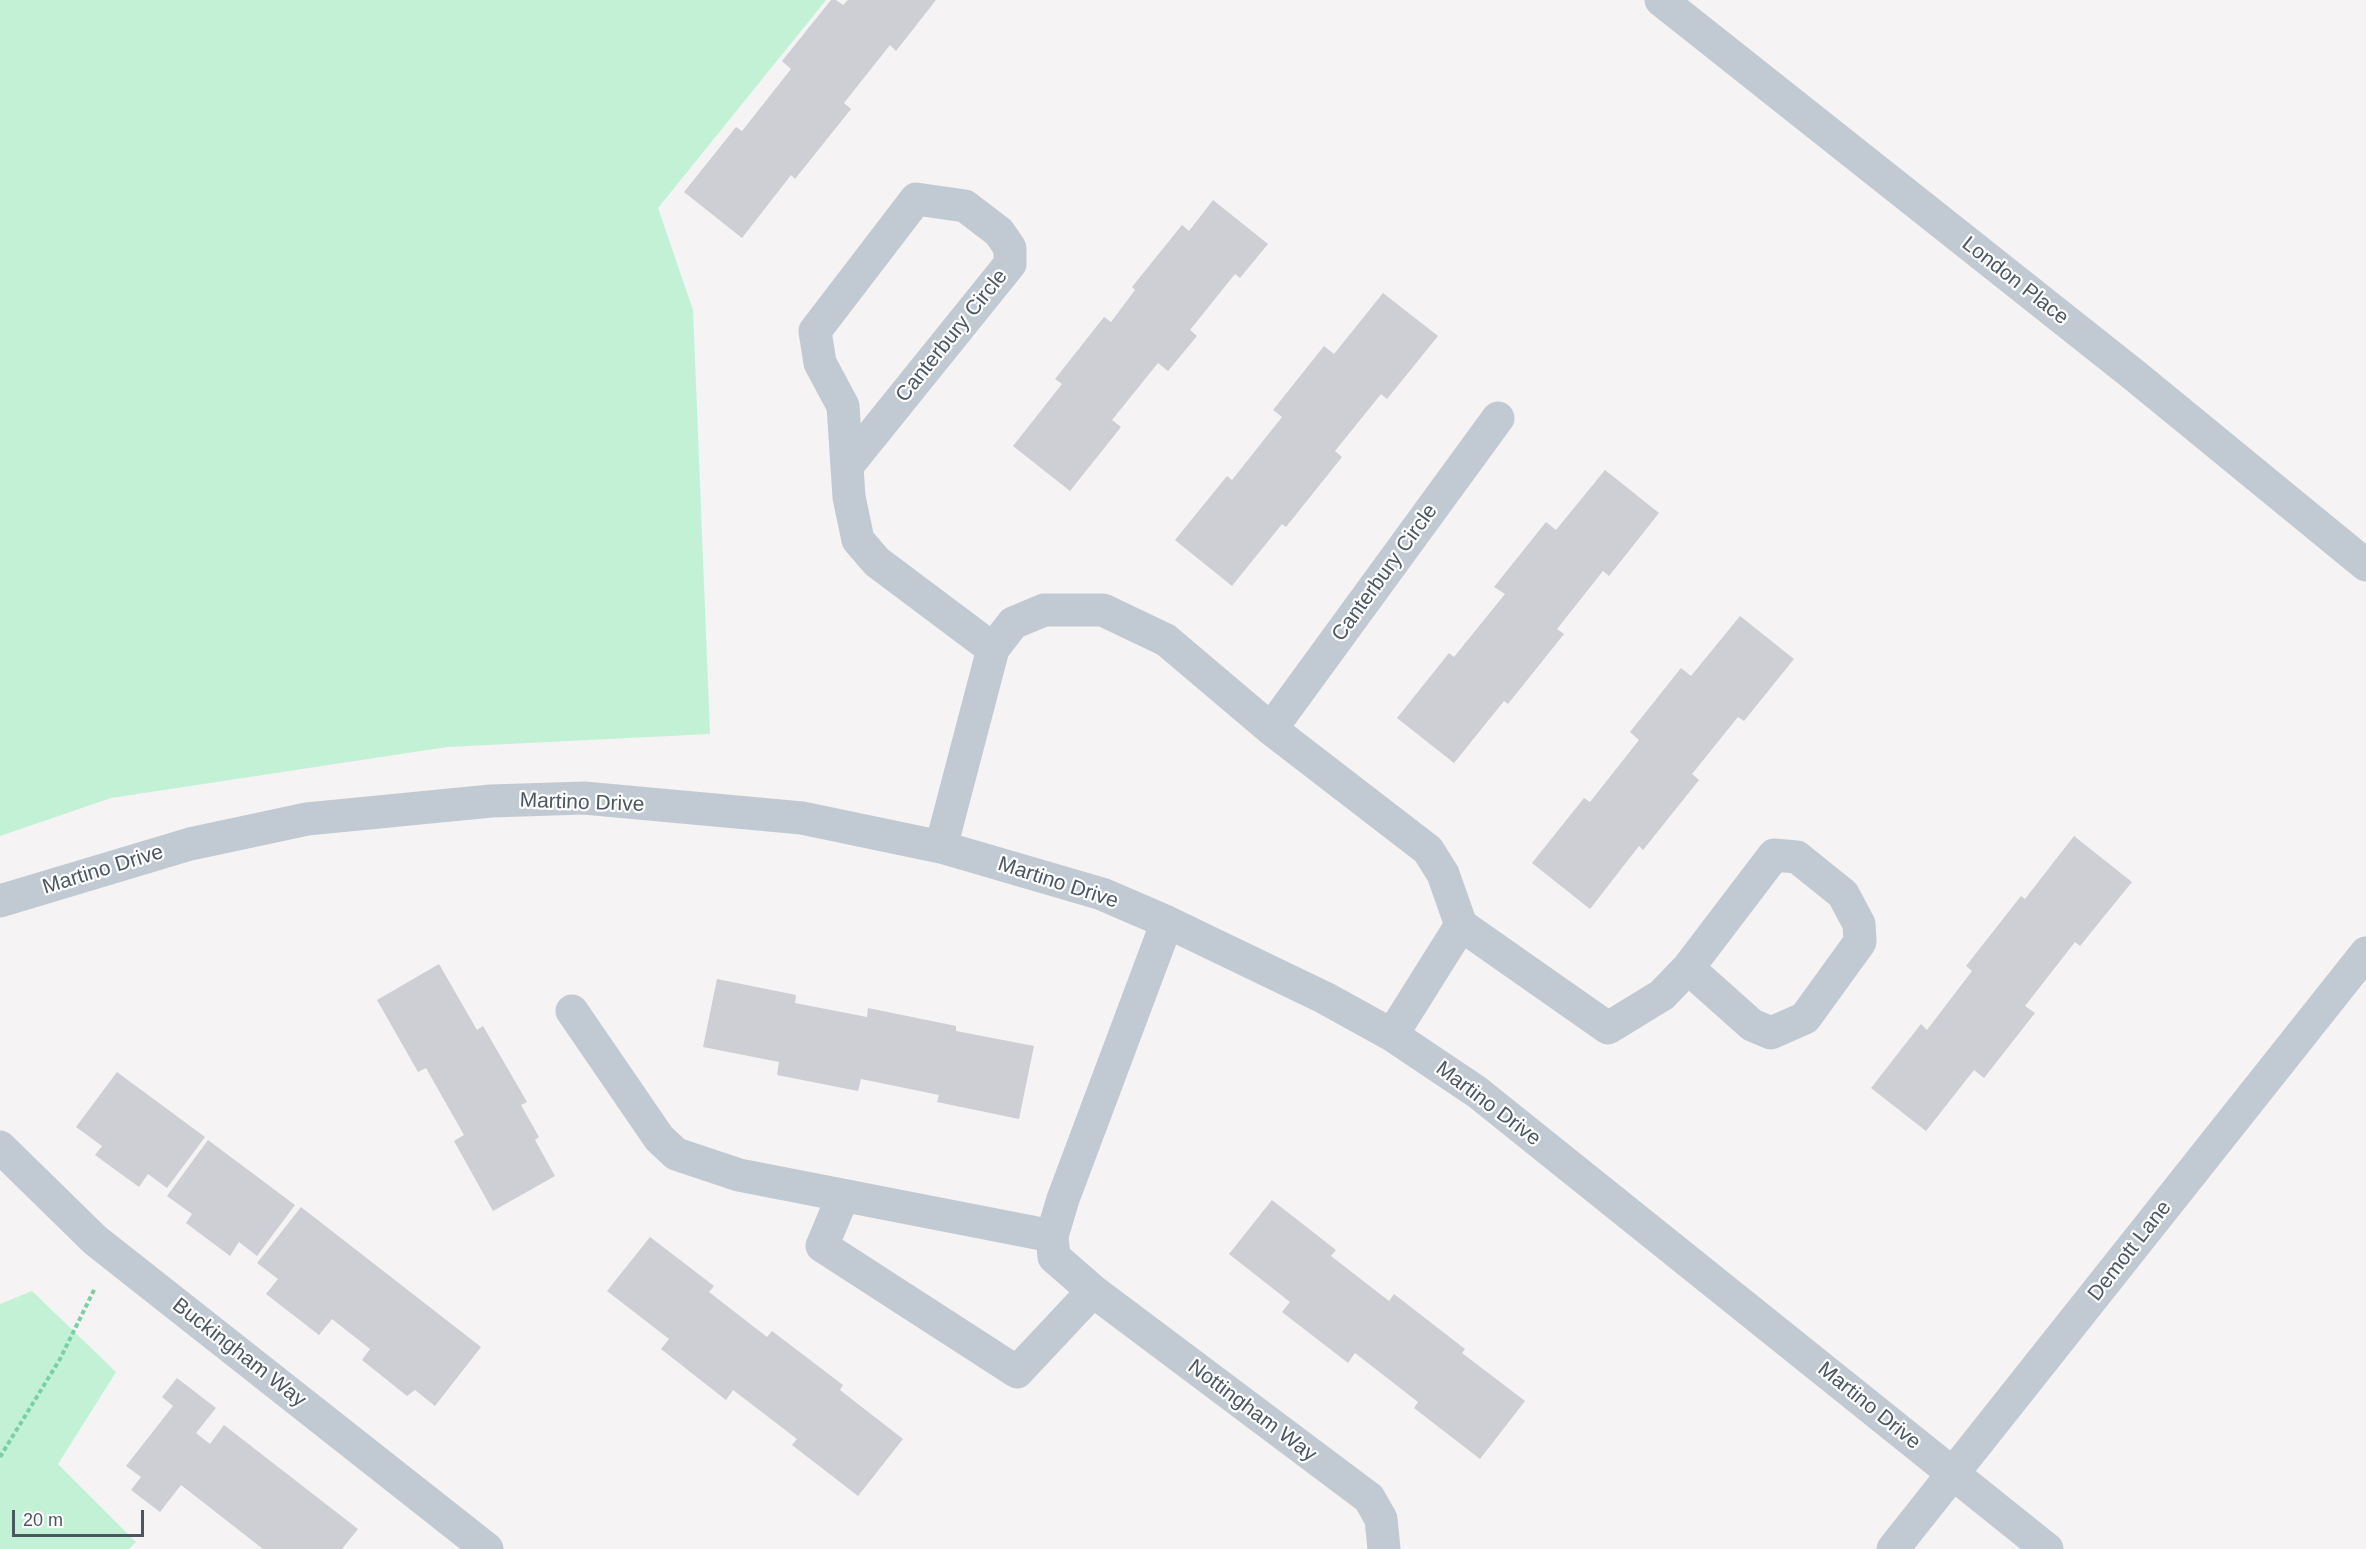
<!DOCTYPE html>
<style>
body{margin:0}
#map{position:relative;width:2366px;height:1549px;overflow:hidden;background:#f5f3f3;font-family:Helvetica,sans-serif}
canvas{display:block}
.scale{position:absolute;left:12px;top:1510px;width:132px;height:27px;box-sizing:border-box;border:3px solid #4a5661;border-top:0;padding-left:8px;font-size:18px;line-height:21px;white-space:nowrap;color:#4a5661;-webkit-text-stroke:4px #fff;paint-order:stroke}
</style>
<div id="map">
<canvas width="2366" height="1549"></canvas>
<div class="scale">20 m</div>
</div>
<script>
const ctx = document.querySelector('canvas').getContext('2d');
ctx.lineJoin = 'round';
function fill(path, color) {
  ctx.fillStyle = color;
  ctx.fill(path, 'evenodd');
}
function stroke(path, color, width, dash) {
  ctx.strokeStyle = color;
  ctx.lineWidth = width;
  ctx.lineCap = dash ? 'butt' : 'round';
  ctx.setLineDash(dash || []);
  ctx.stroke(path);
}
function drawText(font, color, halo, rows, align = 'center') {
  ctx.font = font + ' Helvetica,sans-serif';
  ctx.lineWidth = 4.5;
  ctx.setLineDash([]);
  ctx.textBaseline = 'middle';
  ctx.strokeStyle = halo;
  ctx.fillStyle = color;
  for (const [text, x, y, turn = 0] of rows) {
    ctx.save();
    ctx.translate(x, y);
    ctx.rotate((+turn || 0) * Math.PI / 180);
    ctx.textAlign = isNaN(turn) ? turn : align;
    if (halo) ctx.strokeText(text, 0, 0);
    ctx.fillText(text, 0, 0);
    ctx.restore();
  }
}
fill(new Path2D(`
 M0 0H826L658 208 693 310 710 734 447 747 111 798 0 836Z
 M32 1291 116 1372 58 1464 136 1542 129 1549H0V1304Z`), '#c3f1d5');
fill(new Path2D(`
 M831 0H836L843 5 848 0H936L896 51 890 45 844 103 851 109 795 179 791 175 742 238 684 192 736 127 742 131 791 69 782 61Z
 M1213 200 1268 244 1240 278 1235 274 1190 330 1197 336 1168 371 1158 363 1112 420 1121 427 1070 491 1013 446 1062 384 1055 379 1104 317 1111 322 1135 290 1132 287 1182 225 1189 231Z
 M1383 293 1438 336 1387 399 1381 394 1335 451 1342 457 1286 527 1282 524 1232 586 1175 540 1227 476 1232 480 1282 417 1273 410 1324 346 1334 354Z
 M1605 470 1659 513 1609 576 1603 571 1557 629 1564 634 1508 704 1504 701 1454 763 1397 718 1449 653 1454 657 1505 594 1494 587 1546 522 1556 530Z
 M1740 616 1794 659 1744 721 1738 717 1692 774 1699 780 1643 850 1639 846 1590 909 1532 863 1584 798 1590 802 1639 740 1630 732 1681 668 1691 676Z
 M2074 836 2132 882 2080 946 2075 942 2025 1006 2035 1013 1984 1078 1974 1070 1926 1131 1871 1088 1921 1024 1927 1030 1972 971 1966 966 2021 896 2025 899Z
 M439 964 477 1030 483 1026 527 1102 521 1105 539 1137 535 1140 555 1176 493 1211 454 1141 464 1135 426 1068 418 1072 377 1000Z
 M717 979 796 995 795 1003 867 1017 868 1008 956 1026V1031L1034 1046 1019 1119 937 1102 939 1095 861 1079 858 1091 777 1075 779 1062 703 1047Z
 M117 1072 205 1137 167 1188 148 1174 139 1187 95 1155 102 1146 76 1127Z
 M208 1140 295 1205 257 1256 239 1242 230 1256 186 1223 192 1214 167 1196Z
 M1272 1200 1336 1250 1331 1256 1389 1301 1394 1294 1465 1349 1462 1353 1525 1401 1480 1459 1414 1408 1418 1402 1355 1353 1348 1363 1282 1312 1290 1302 1229 1254Z
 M301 1207 481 1347 435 1406 415 1390 407 1396 362 1360 370 1349 332 1319 319 1335 266 1294 278 1279 257 1263Z
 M650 1237 714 1286 709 1292 767 1337 772 1331 843 1385 840 1390 903 1439 858 1496 792 1445 797 1439 733 1390 726 1400 661 1349 669 1339 607 1291Z
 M177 1378 216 1408 196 1433 210 1444 224 1425 358 1529 342 1549H263L181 1485 160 1512 131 1490 141 1477 126 1466 173 1406 162 1397Z`), '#cdcfd5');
stroke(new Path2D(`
 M0 1457 60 1359 95 1288`), '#7ad0a6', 4, [4.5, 3]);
stroke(new Path2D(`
 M1661 0 2134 375 2366 565
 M848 465 1010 264V248L999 232 965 206 916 199 815 331 820 363 843 406 849 497 858 540 877 562 993 649
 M1271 729 1498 418
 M941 847 993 649 1013 623 1044 610H1103L1166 640 1271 729 1428 850 1443 874 1461 925 1608 1028 1662 995 1688 968 1774 855 1797 857 1843 894 1859 924 1860 942 1805 1018 1771 1033 1752 1025 1688 968
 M0 901 190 844 307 819 491 801 584 798 802 818 941 847 1102 894 1167 922 1325 998 1392 1035 1477 1092 2047 1549
 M1167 922 1063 1199 1052 1236 1054 1257 1093 1291 1369 1498 1381 1519 1384 1549
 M572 1011 659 1138 676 1154 739 1175 1052 1236
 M1392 1035 1461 925
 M0 1147 95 1240 487 1549
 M843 1196 822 1246 1017 1372 1093 1291
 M1893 1549 2366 953`), '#c1cad2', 33);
drawText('21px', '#4a5661', '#fff', [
 ["London Place",2015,281,38],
 ["Canterbury Circle",952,336,-51],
 ["Canterbury Circle",1385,573,-54],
 ["Martino Drive",582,803,2],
 ["Martino Drive",103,870,-17],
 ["Martino Drive",1058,883,18],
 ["Martino Drive",1488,1104,37],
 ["Demott Lane",2130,1251,-52],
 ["Buckingham Way",239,1353,38],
 ["Martino Drive",1869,1406,39],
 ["Nottingham Way",1252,1411,37]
]);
</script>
